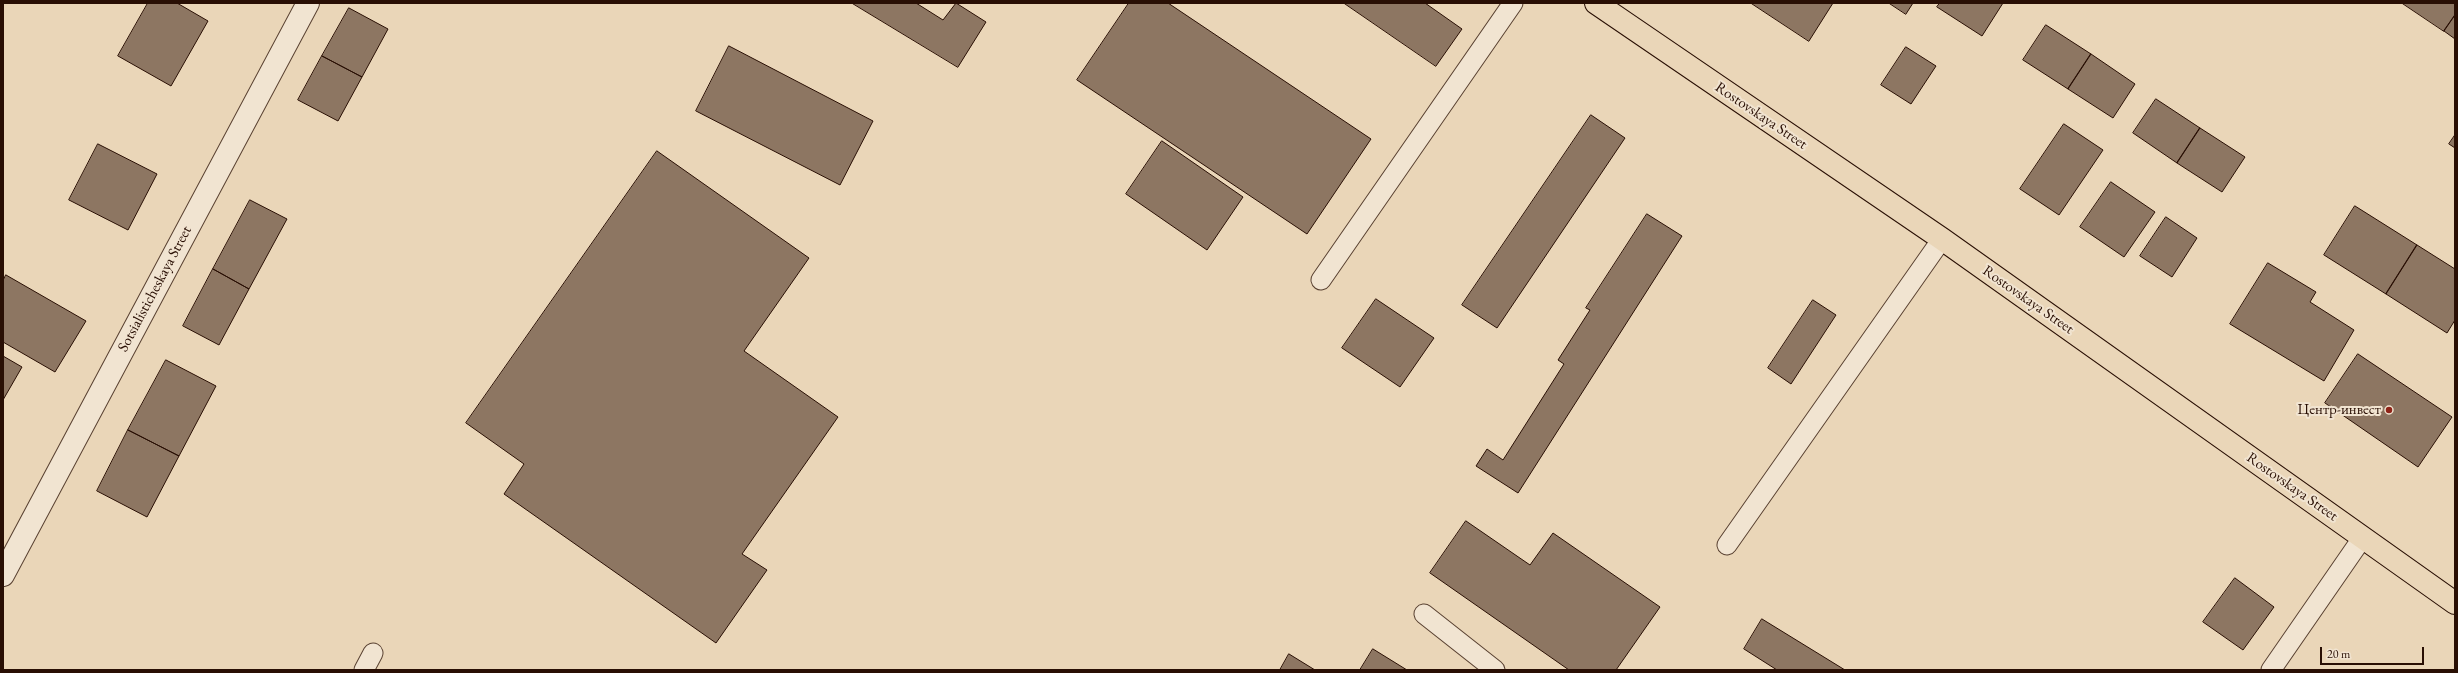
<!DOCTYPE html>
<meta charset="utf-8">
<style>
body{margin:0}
#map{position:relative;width:2458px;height:673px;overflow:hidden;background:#ead6b8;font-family:"EB Garamond",serif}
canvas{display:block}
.frame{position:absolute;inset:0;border:4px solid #290f04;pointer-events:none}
.scale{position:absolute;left:2320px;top:647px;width:104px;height:18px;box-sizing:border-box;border:2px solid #290f04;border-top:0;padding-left:5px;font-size:12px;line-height:14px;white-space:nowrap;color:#290f04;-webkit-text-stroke:3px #f1e4d1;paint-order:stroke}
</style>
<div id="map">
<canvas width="2458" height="673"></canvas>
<div class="frame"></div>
<div class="scale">20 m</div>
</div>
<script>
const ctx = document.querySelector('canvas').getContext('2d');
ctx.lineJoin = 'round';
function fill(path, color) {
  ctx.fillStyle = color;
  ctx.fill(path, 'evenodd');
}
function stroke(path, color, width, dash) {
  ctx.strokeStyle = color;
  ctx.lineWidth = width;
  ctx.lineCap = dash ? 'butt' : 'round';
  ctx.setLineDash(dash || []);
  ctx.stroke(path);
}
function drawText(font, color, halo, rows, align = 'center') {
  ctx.font = font + ' "EB Garamond",serif';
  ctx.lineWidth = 4;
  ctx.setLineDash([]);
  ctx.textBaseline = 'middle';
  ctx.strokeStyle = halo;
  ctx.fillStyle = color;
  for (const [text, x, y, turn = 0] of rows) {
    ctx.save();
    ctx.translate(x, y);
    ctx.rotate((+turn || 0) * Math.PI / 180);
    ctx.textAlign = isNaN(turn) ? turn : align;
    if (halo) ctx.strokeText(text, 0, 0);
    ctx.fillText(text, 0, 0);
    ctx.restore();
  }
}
const building = new Path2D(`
 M148 3H177L208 21 171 86 118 56Z
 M852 3H916L943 20 956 3 986 22 958 67Z
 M1129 3H1168L1371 139 1307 234 1077 80Z
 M1344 3H1425L1462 29 1436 66Z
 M1751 3H1833L1809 41Z
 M1889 3H1913L1906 14Z
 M1940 3H2003L1982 36 1937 7Z
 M2402 3H2455V15L2444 31Z
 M349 8 388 29 362 77 322 56Z
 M2455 15V39L2444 31Z
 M2046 25 2091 54 2068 89 2023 60Z
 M729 46 873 121 840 185 696 111Z
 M1906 47 1936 66 1911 104 1881 85Z
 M2091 54 2135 84 2113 118 2068 89Z
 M322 56 362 77 338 121 298 100Z
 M2156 99 2200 128 2177 163 2133 133Z
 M1591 115 1625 138 1497 328 1462 305Z
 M2064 124 2103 150 2059 215 2020 189Z
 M2200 128 2245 157 2222 192 2177 163Z
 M2455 135V148L2449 144Z
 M1162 141 1243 197 1207 250 1126 194Z
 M98 144 157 174 128 230 69 200Z
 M657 151 809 258 744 351 838 417 742 554 767 570 716 643 504 494 524 464 466 423Z
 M2111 182 2155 212 2124 257 2080 227Z
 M250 200 287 219 249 289 213 269Z
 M2355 206 2417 245 2386 294 2324 255Z
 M1647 214 1682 236 1518 493 1476 466 1487 449 1503 460 1564 364 1558 360 1590 310 1586 308Z
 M2166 217 2197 238 2172 277 2140 256Z
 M2417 245 2455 269V320L2447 333 2386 294Z
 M2268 263 2316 292 2310 302 2354 330 2324 381 2230 324Z
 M213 269 249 289 219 345 183 326Z
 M6 275 86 321 55 372 3 342V281Z
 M1376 299 1434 338 1400 387 1342 348Z
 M1813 300 1836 315 1791 384 1768 368Z
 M2358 354 2452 417 2418 467 2325 403Z
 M3 356 22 367 3 400Z
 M166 360 216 386 179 456 128 430Z
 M128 430 179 456 147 517 97 491Z
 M1466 521 1530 565 1553 533 1660 607 1616 670H1569L1430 573Z
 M2235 578 2274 607 2243 650 2203 622Z
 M1762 619 1845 670H1777L1744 649Z
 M1373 649 1407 670H1360Z
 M1289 654 1315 670H1280Z`);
fill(building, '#8d7662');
stroke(building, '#290f04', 1);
const service = new Path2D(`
 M1321 280 1513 3
 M1727 545 1942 239
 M1424 614 1495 670
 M364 670 373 653
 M2271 670 2363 537`);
const minor = new Path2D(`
 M3 575 308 3`);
const primary = new Path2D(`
 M1596 3 1942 239 2455 603`);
stroke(service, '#594131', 21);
stroke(minor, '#594131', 24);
stroke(primary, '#290f04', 24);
stroke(service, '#f1e4d1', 19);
stroke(minor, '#f1e4d1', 22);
stroke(primary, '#ead6b8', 22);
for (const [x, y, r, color] of [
 [2389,410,4,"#8f2418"]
]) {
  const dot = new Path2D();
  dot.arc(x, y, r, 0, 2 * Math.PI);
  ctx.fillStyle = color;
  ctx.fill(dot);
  stroke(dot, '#f1e4d1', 1.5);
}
drawText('15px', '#290f04', '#f1e4d1', [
 ["Rostovskaya Street",1761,116,34],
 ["Sotsialisticheskaya Street",155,289,-62],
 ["Rostovskaya Street",2028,300,35],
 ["Rostovskaya Street",2292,487,35]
]);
drawText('15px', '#290f04', '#f1e4d1', [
 ["Центр-инвест",2381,410]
], 'right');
</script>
